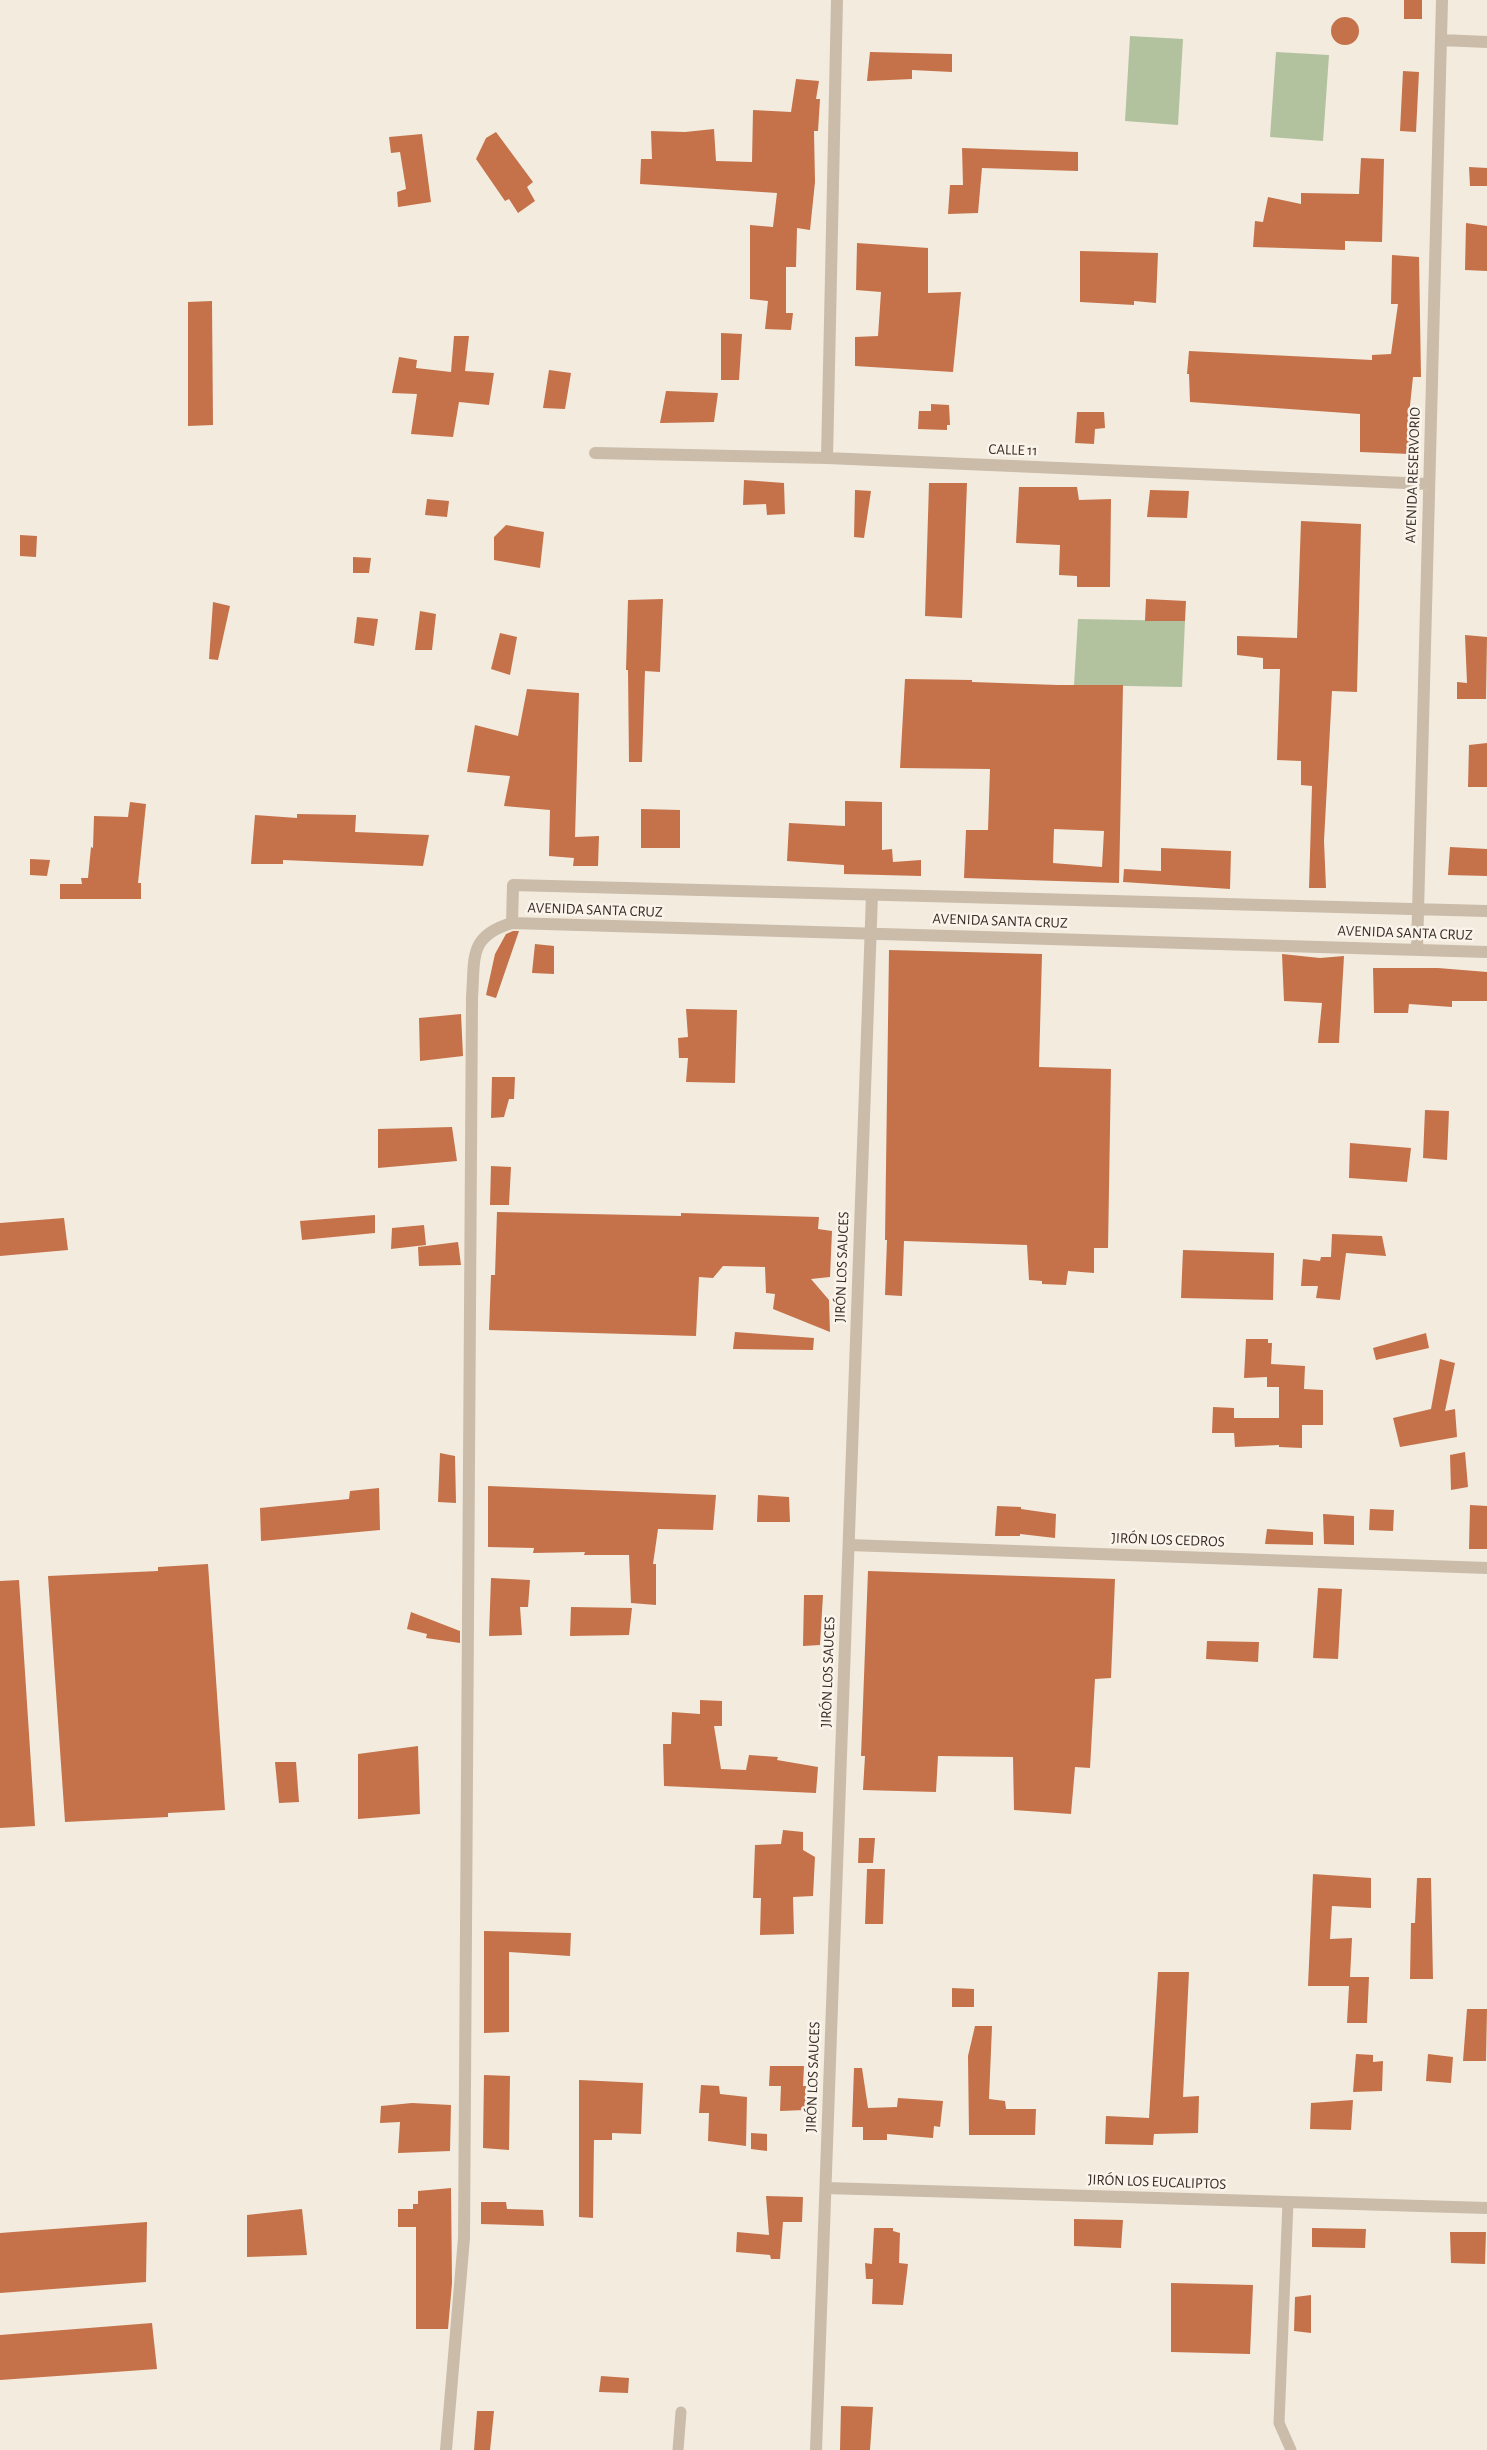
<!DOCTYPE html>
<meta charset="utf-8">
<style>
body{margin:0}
canvas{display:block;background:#f2ebde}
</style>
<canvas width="1487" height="2450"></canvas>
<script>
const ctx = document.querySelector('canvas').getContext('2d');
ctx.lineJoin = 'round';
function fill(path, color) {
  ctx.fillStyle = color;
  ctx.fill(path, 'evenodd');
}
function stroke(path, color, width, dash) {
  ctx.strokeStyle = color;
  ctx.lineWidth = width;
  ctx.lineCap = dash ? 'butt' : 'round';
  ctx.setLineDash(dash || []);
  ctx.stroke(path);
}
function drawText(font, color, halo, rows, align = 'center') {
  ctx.font = font + ' "Alegreya Sans",sans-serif';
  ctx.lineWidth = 5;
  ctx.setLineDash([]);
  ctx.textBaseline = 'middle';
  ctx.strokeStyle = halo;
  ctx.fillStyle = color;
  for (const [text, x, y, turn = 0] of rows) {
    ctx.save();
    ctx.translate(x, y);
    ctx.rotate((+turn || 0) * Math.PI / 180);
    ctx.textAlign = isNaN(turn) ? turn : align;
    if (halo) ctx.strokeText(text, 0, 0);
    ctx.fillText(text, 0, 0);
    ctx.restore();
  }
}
fill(new Path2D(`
 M1130 36 1183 39 1178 125 1125 121Z
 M1276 52 1329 55 1323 141 1270 137Z
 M1078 619 1185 621 1182 687 1074 685Z`), '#b3c29e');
fill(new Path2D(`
 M1404 0H1422V19H1404Z
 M1331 31a14 14 0 1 1 28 0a14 14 0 1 1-28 0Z
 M870 52 952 54V72L912 70V79L867 81Z
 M1403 71 1419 72 1416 132 1400 131Z
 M796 79 819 81 816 99H820L818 131H814L815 182 810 230 797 228 796 267H786V313H793L791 330 765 329 768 301 750 299V225L773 227 777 193 640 184 641 159H652L651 131 685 132 714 129 716 161 752 162 753 110 791 112Z
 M496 132 533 182 527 187 535 201 518 213 509 199 505 201 476 159 486 138Z
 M422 134 431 202 398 207 397 192 406 189 400 152 391 153 389 137Z
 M962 148 1078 152V171L982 168 978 213 948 214 950 185H963Z
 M1361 158 1384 159 1382 242 1345 241V250L1253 247 1255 221 1263 222 1268 197 1301 204V193L1359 194Z
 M1469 167 1487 168V186H1470Z
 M1466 223 1487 226V271L1465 270Z
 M857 243 928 248V293L961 292 953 372 855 366V337L878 336 881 292 856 290Z
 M1080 251 1158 253 1156 303 1134 301V305L1080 302Z
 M1392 255 1419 257 1421 377H1413L1409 415 1410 454 1360 452V414L1190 402 1189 374H1187L1189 351 1372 360V355L1391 354 1398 304H1391Z
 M212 301 213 425 188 426V302Z
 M721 333 742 334 739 380H721Z
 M454 336H469L465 371 494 373 489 405 459 402 453 437 411 434 417 394 392 393 399 357 417 360 416 368 451 372Z
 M549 370 571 373 565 409 543 408Z
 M666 391 718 393 714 422 660 423Z
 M931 404 949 405 950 425H947V430L918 429 919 411H931Z
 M1077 412H1104L1105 428 1095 429 1094 444 1075 443Z
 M744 480 784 483 785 514 767 515 766 504 743 505Z
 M929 483H967L962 618 925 616Z
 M1019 487H1077L1079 500 1111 499 1110 587H1077V576L1059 575 1060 545 1016 543Z
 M855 490 871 491 864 538 854 537Z
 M1150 490 1189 491 1187 518 1147 517Z
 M427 499 449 501 447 517 425 515Z
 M1301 521 1361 524 1357 692 1332 691 1324 841 1326 888H1309L1312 786 1301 785V761L1277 760 1280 669H1263V658L1237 655V636L1297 638Z
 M506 525 544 532 540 568 494 560V537Z
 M20 535 37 536 36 557 20 556Z
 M353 557 371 558 369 573H353Z
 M663 599 660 672 645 671 642 762H629L628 670H626L628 600Z
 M1146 599 1186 601 1185 621H1145Z
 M213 602 230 606 218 660 209 659Z
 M420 611 436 614 432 650H415Z
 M357 617 378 619 374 646 354 643Z
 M500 633 517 637 510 675 491 669Z
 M1465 635 1487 637 1486 699H1457V682L1467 683Z
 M905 679 972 680V682L1058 685H1123L1119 883 964 878 966 830H988L990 769 900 768ZM1054 829 1104 831 1102 867 1053 863Z
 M527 689 579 693 575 837 599 836 598 866H573L574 858 549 856 550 810 504 806 510 776 467 772 475 725 518 736Z
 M1487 743V787H1468L1469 745Z
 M845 801 882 802V850L892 849 893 862 921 860V876L844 874V865L787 861 789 823 845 826Z
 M130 802 146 804 138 883H141V899H60V884H82L81 878H88L91 847 93 848 94 816 128 817Z
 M641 809 680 810V848H641Z
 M297 814 356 815 355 832 429 835 423 866 283 860V864H251L255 815 297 818Z
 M1450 847 1487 849V876L1448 875Z
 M1161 848 1231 851 1230 889 1123 882 1124 869 1161 871Z
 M30 859 50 860 47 876 30 875Z
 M513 931H519L496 998 486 995 495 954 506 934Z
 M535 944 554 946V974L532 973Z
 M889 950 1042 954 1039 1067 1111 1069 1108 1248H1094V1273L1068 1271 1066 1285 1042 1284V1281L1029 1280 1027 1245 904 1241 902 1296 885 1295 887 1240H885Z
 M1282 954 1320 958 1344 956 1339 1043H1318L1322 1003 1284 1001Z
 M1373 968H1438L1487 972V1001H1452V1007L1409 1004 1408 1013H1374Z
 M686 1009 737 1010 735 1083 686 1082 688 1058H679L678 1038 688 1037Z
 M461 1014 463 1056 420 1061 419 1018Z
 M492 1077H515L514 1099H509L504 1117 491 1118Z
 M1425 1110 1449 1111 1447 1160 1423 1158Z
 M452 1127 457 1161 378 1168V1129Z
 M1350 1143 1411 1148 1407 1182 1349 1178Z
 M491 1166 511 1167 509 1205H490Z
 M497 1212 681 1216V1213L819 1217 818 1229 832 1231 830 1277 811 1279 829 1300 830 1332 773 1309 775 1294 766 1293 765 1267 723 1266 713 1278 699 1277 696 1336 489 1330 491 1275H495Z
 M375 1215V1233L302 1240 300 1221Z
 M64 1218 68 1250 0 1256V1223Z
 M424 1225 426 1245 391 1249 392 1228Z
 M1332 1234 1382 1236 1386 1256 1346 1253 1340 1300 1316 1298 1318 1286H1301L1303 1259 1320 1261 1321 1257H1331Z
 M458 1242 461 1265 419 1266 418 1247Z
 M1183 1250 1274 1253 1273 1300 1181 1298Z
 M735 1332 814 1338 813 1350 733 1349Z
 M1426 1333 1429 1348 1376 1360 1373 1348Z
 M1246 1339H1268V1343H1272L1271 1364 1305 1366 1304 1389 1323 1390V1425H1302V1448L1279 1447V1445L1235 1447 1234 1433H1212L1213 1407 1234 1408V1418H1279V1387H1267V1377L1244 1378Z
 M1440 1359 1455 1363 1445 1411 1455 1409 1457 1437 1400 1447 1393 1418 1431 1409Z
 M1465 1452 1468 1487 1451 1490 1450 1455Z
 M440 1453 455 1456 456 1503 438 1502Z
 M488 1486 716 1495 713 1530 658 1529 653 1564H656V1605L631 1603 629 1555H584L585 1552 533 1553 534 1548 488 1547Z
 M379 1488 380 1530 261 1541 260 1508 349 1499 350 1491Z
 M758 1495 789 1497 790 1522H757Z
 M1470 1505 1487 1506V1549H1469Z
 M997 1506 1021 1507V1509L1056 1514 1055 1538 1020 1534V1536H995Z
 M1370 1509 1394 1510 1393 1531 1369 1530Z
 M1323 1514 1354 1516V1545L1324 1544Z
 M1267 1529 1313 1532V1545L1265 1544Z
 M208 1564 225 1810 168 1813V1817L65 1822 48 1576 158 1571V1567Z
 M868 1571 1115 1579 1111 1678 1095 1679 1090 1768 1075 1767 1071 1814 1014 1810 1013 1757 938 1756 936 1792 863 1790 865 1756H861Z
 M491 1578 530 1580 528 1607H520L522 1635 489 1636Z
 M19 1580 35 1826 0 1828V1581Z
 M1318 1588 1342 1589 1338 1659 1313 1658Z
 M804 1595H823L820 1645 803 1646Z
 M571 1607 632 1608 629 1635 570 1636Z
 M411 1612 460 1631V1643L426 1638 427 1634 407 1629Z
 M1207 1641 1259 1642 1258 1662 1206 1659Z
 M700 1700 722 1701V1726H714L721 1769 746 1770 749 1755 778 1757 777 1760 818 1767 816 1793 664 1786 663 1744H671L672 1712 700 1714Z
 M418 1746 420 1814 358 1819V1754Z
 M275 1762H296L299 1802 279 1803Z
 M783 1830 803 1832V1850L815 1857 813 1896 793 1897 794 1934 760 1935 761 1898H753L755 1845 781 1844Z
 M859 1838H875L873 1863H858Z
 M867 1869H885L883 1924H865Z
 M1313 1874 1371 1878V1908L1332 1906 1330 1939 1352 1938 1350 1977H1369L1367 2023H1347L1349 1986H1308Z
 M1417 1878H1431L1433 1979H1410L1411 1923H1415Z
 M484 1931 571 1933 570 1956 509 1952V2032L484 2033Z
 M1158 1972H1189L1183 2097 1199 2096 1198 2133 1154 2134 1153 2145 1105 2144 1106 2116 1149 2118Z
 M952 1988 974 1989V2007H952Z
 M1467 2009H1487L1486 2061H1463Z
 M975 2026H992L989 2099 1005 2101 1006 2109H1036L1035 2135H969L968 2056Z
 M1356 2054 1373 2055V2062L1383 2061 1382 2091 1353 2092Z
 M1428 2054 1453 2057 1451 2083 1426 2081Z
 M770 2066H804L803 2086H806L805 2110 780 2111 781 2086H769Z
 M854 2068H862L868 2108 897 2107 898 2098 943 2101 940 2127 934 2126 933 2138 887 2134V2140H863V2127H852Z
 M484 2075 510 2076 509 2150 483 2148Z
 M579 2080 643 2083 641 2134 612 2133V2140H594L593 2218 579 2217Z
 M701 2085 719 2086 720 2094 747 2097 746 2146 708 2141 709 2113H699Z
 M1353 2100 1351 2130 1310 2129 1311 2103Z
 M412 2103 451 2105 450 2151 398 2153 400 2122 380 2123 381 2106Z
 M751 2133 767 2134V2151L751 2149Z
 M451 2188 452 2283 448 2329H416V2227H398V2209H413V2204H418V2191Z
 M766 2196 803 2197 802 2222H783L780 2259H771L770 2255 736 2252 737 2232 769 2235Z
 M481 2202H506L507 2209 543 2210 544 2226 481 2224Z
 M302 2209 307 2255 247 2257V2215Z
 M1074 2219 1123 2220 1121 2248 1074 2246Z
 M147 2222 146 2282 0 2293V2233Z
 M874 2228H893V2231L900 2233 899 2263 908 2264 903 2305 872 2304 873 2279H866L865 2263 872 2264Z
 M1312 2228 1366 2229 1365 2248 1312 2247Z
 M1450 2232H1486L1485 2264 1451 2263Z
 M1171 2283 1253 2285 1250 2354 1171 2352Z
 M1311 2295V2333L1294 2331 1295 2297Z
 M152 2323 157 2369 0 2380V2335Z
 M601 2376 629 2378 628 2393 599 2392Z
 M841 2406 873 2407 870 2450H840Z
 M477 2411H494L490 2450H474Z`), '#c5724a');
stroke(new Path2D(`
 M1288 2202 1279 2423 1291 2450
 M678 2450 681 2412`), '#cbbcaa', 11);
stroke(new Path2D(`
 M1441 40 1487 42
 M595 453 827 458 1429 484
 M827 458 837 0
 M512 923 513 885 1487 911
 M1417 950 1442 0
 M849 1545 1487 1568
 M826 2188 1487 2208
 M446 2450 464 2238 472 997C475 958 468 936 512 923L1487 952
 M816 2450 872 895`), '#cbbcaa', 12);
drawText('15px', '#382f29', '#faf4eb', [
 ["CALLE 11",1013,450,2],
 ["AVENIDA RESERVORIO",1413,475,-88],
 ["AVENIDA SANTA CRUZ",595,910,2],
 ["AVENIDA SANTA CRUZ",1000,921,2],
 ["AVENIDA SANTA CRUZ",1405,933,2],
 ["JIRÓN LOS SAUCES",842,1267,-88],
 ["JIRÓN LOS CEDROS",1168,1540,2],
 ["JIRÓN LOS SAUCES",828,1672,-88],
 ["JIRÓN LOS SAUCES",813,2077,-88],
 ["JIRÓN LOS EUCALIPTOS",1157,2182,2]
]);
</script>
